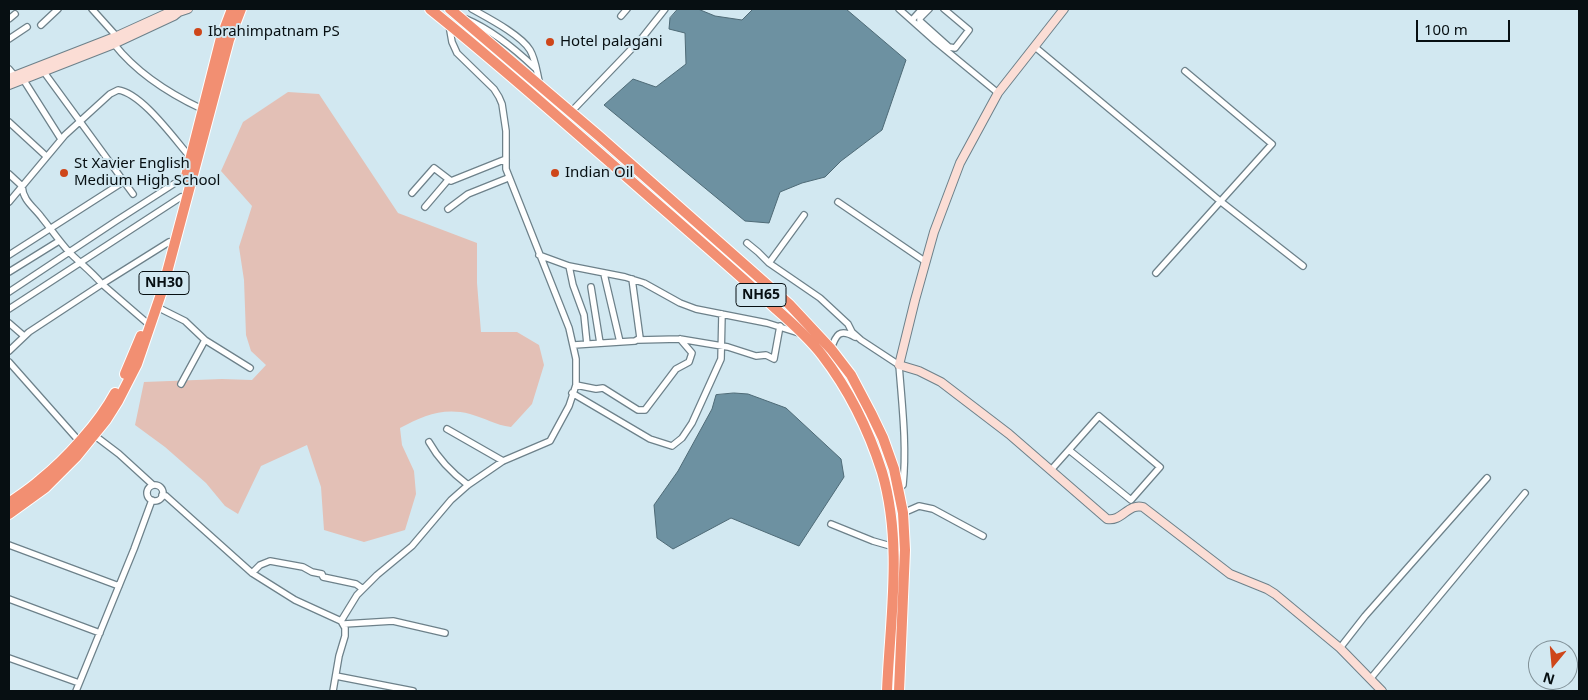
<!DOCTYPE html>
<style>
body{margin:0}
#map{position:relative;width:1588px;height:700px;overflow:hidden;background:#d2e8f1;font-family:"Noto Sans",sans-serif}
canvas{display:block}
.frame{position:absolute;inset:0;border:10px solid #070f12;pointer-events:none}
.north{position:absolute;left:1528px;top:640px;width:50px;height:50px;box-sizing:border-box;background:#d2e8f1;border:1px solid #819198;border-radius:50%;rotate:197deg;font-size:14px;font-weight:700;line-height:20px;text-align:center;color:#070f12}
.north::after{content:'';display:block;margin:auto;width:18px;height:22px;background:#ce461a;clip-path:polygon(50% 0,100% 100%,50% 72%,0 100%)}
.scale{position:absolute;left:1416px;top:20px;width:94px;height:22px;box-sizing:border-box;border:2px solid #070f12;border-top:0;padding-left:6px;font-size:15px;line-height:18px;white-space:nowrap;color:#070f12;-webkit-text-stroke:4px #d2e8f1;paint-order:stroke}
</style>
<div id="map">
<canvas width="1588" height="700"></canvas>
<div class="frame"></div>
<div class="north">N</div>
<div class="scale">100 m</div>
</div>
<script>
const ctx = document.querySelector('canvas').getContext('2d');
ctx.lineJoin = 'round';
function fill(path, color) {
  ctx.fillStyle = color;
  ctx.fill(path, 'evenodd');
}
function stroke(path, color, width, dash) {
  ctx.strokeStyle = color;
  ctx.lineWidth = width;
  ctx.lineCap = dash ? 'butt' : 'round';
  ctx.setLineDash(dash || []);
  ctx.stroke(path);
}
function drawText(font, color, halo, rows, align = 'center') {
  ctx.font = font + ' "Noto Sans",sans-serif';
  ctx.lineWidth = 4;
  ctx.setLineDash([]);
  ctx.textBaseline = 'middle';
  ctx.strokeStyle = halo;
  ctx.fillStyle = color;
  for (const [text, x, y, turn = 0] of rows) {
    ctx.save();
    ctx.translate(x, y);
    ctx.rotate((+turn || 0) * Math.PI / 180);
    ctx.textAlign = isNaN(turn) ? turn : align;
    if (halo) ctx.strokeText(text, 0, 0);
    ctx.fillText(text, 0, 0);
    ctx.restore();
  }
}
fill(new Path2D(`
 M288 92 319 94 398 213 477 243V283L481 332H517L539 345 544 365 532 404 511 427C495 425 485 418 470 414 443 407 423 416 400 428L402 445 414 471 416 494 405 530 364 542 324 530 321 487 307 445 261 466 238 514 225 506 206 483 165 447 135 425 144 382 222 379 252 380 266 365 251 351 246 335 244 280 239 247 252 206 221 171 243 122Z`), '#e3c0b6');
const water = new Path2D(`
 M678 9H698L715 16 742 20 753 9H846L906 60 882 130 841 161 825 177 802 183 780 192 769 223 745 221 604 105 633 79 656 87 686 64 685 33 669 29 670 18Z
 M734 393 748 394 786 408 841 459 844 477 799 546 731 518 673 549 657 538 654 505 678 471 712 409 716 395Z`);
fill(water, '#6d91a1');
stroke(water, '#4e6a76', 1);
const street = new Path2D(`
 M92 9 119 39
 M472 9C488 18 521 35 530 50 536 60 537 74 540 85
 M899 9 936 42 998 93
 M929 9 920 18V21L949 47 955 48 969 30 944 9
 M621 16 627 9
 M9 19 15 14
 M466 19C492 30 514 48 535 68
 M912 20 922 9
 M41 25 58 9
 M9 39 27 27
 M114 44C136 72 170 94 202 109
 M1035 47 1220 201 1303 266
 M41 68 133 194
 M9 69 15 76
 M23 79 61 139
 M571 112 642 38 665 9
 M9 122 46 156
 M9 174 22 186C23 201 34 207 42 218 51 229 59 241 69 252 80 263 92 272 102 284L169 242
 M412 193 434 168 451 181 506 159
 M9 202 65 135 110 94 118 90C142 93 175 140 191 158
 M838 202 926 262
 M425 207 448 180
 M448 209 468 194 508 178
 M747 243 758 252 769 263 820 298 848 324 852 332 861 340 899 365C902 405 907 445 903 485L899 488
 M9 255 123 182
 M539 255 569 266 625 277 644 283 680 303 696 309 767 323 799 333
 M769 263 804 215
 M569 266 573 285 584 315 587 344
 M9 272 59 241
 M1156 273 1272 144 1185 71
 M604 274 620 342
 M591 287 600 343
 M9 292 116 221 186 176
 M157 307 185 321 205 340 250 368
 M9 309 181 197
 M9 323 24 336
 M638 340 680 339 728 347 756 356 766 355 774 359 780 326
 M574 345 635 341 640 338 632 279
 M831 349C836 335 839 328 855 337
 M9 351 29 332 102 284 146 322
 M9 362 79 441
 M181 384 205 340
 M576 385 596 389 603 388 638 410H645L676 369 689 362 692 353 680 339
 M572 393 650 439 672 446 682 438 692 423 721 359 722 314
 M447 429 503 461
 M94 435 119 454 153 485
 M429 442C439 460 452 473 468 485
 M1051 470 1099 416 1160 467 1131 500 1069 450
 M147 493a8 8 0 1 1 16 0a8 8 0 1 1-16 0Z
 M162 495 166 496 252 573 295 600 341 621 345 628V636L339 656 333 691
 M903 513 919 506 933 509 983 536
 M831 524 873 541 894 547
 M9 545 119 586
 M252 573 260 565 270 561 303 567 312 572 322 574 323 577 356 584 363 589
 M9 599 100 633
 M341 621 357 595 377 575 412 546 451 500 468 485 503 461 550 441 569 406 576 385V359L569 328 506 169V131L502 104 499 97 494 89 457 53 452 42 449 25
 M344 624 393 621 445 633
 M1340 648 1365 616 1487 478
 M9 658 79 683
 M336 676 413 691
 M1371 678 1525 493
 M76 691 134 549 152 500`);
const secondary = new Path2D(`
 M1064 9 998 93 960 163 934 232 915 300 899 365 919 371 941 382 1009 434 1107 519C1122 522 1128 503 1143 507L1230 574 1267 589 1275 594 1340 648 1382 691
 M9 78 117 36 172 11 179 12 188 9
 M9 85 114 44 174 16 179 12`);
const highway = new Path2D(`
 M430 9C515 77 595 150 677 221 710 250 744 279 776 309 792 323 809 338 822 355 849 390 869 431 882 472 903 543 890 619 887 691
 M450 9 599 136 789 304 831 349 851 375 871 413 883 438 894 469 903 513 905 550 899 691
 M186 176 221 38 232 9
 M125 374 141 336
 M9 503C19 496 30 489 40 480 66 459 99 423 115 393
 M9 514 45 488 76 457 106 420 118 401 137 364 162 291 229 40 241 9`);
stroke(street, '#6d818a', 8);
stroke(secondary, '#6d818a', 10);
stroke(highway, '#fff', 12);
stroke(street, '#fff', 5.5);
stroke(secondary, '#fbddd5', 8);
stroke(highway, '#f28f72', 10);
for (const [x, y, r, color] of [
 [198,32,5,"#ce461a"],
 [550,42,5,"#ce461a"],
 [64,173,5,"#ce461a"],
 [555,173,5,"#ce461a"]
]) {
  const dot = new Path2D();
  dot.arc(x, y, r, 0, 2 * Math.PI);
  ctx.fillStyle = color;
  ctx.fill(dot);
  stroke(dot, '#d2e8f1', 2);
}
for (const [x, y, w] of [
 [164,283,50],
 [761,295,50]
]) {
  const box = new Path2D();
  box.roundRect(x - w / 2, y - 11.5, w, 23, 4);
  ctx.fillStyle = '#d2e8f1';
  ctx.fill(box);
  stroke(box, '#070f12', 1);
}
drawText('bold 14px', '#070f12', null, [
 ["NH30",164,283],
 ["NH65",761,295]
]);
drawText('15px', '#070f12', '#d2e8f1', [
 ["Ibrahimpatnam PS",208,32],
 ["Hotel palagani",560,42],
 ["St Xavier English",74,164],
 ["Medium High School",74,181],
 ["Indian Oil",565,173]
], 'left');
</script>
